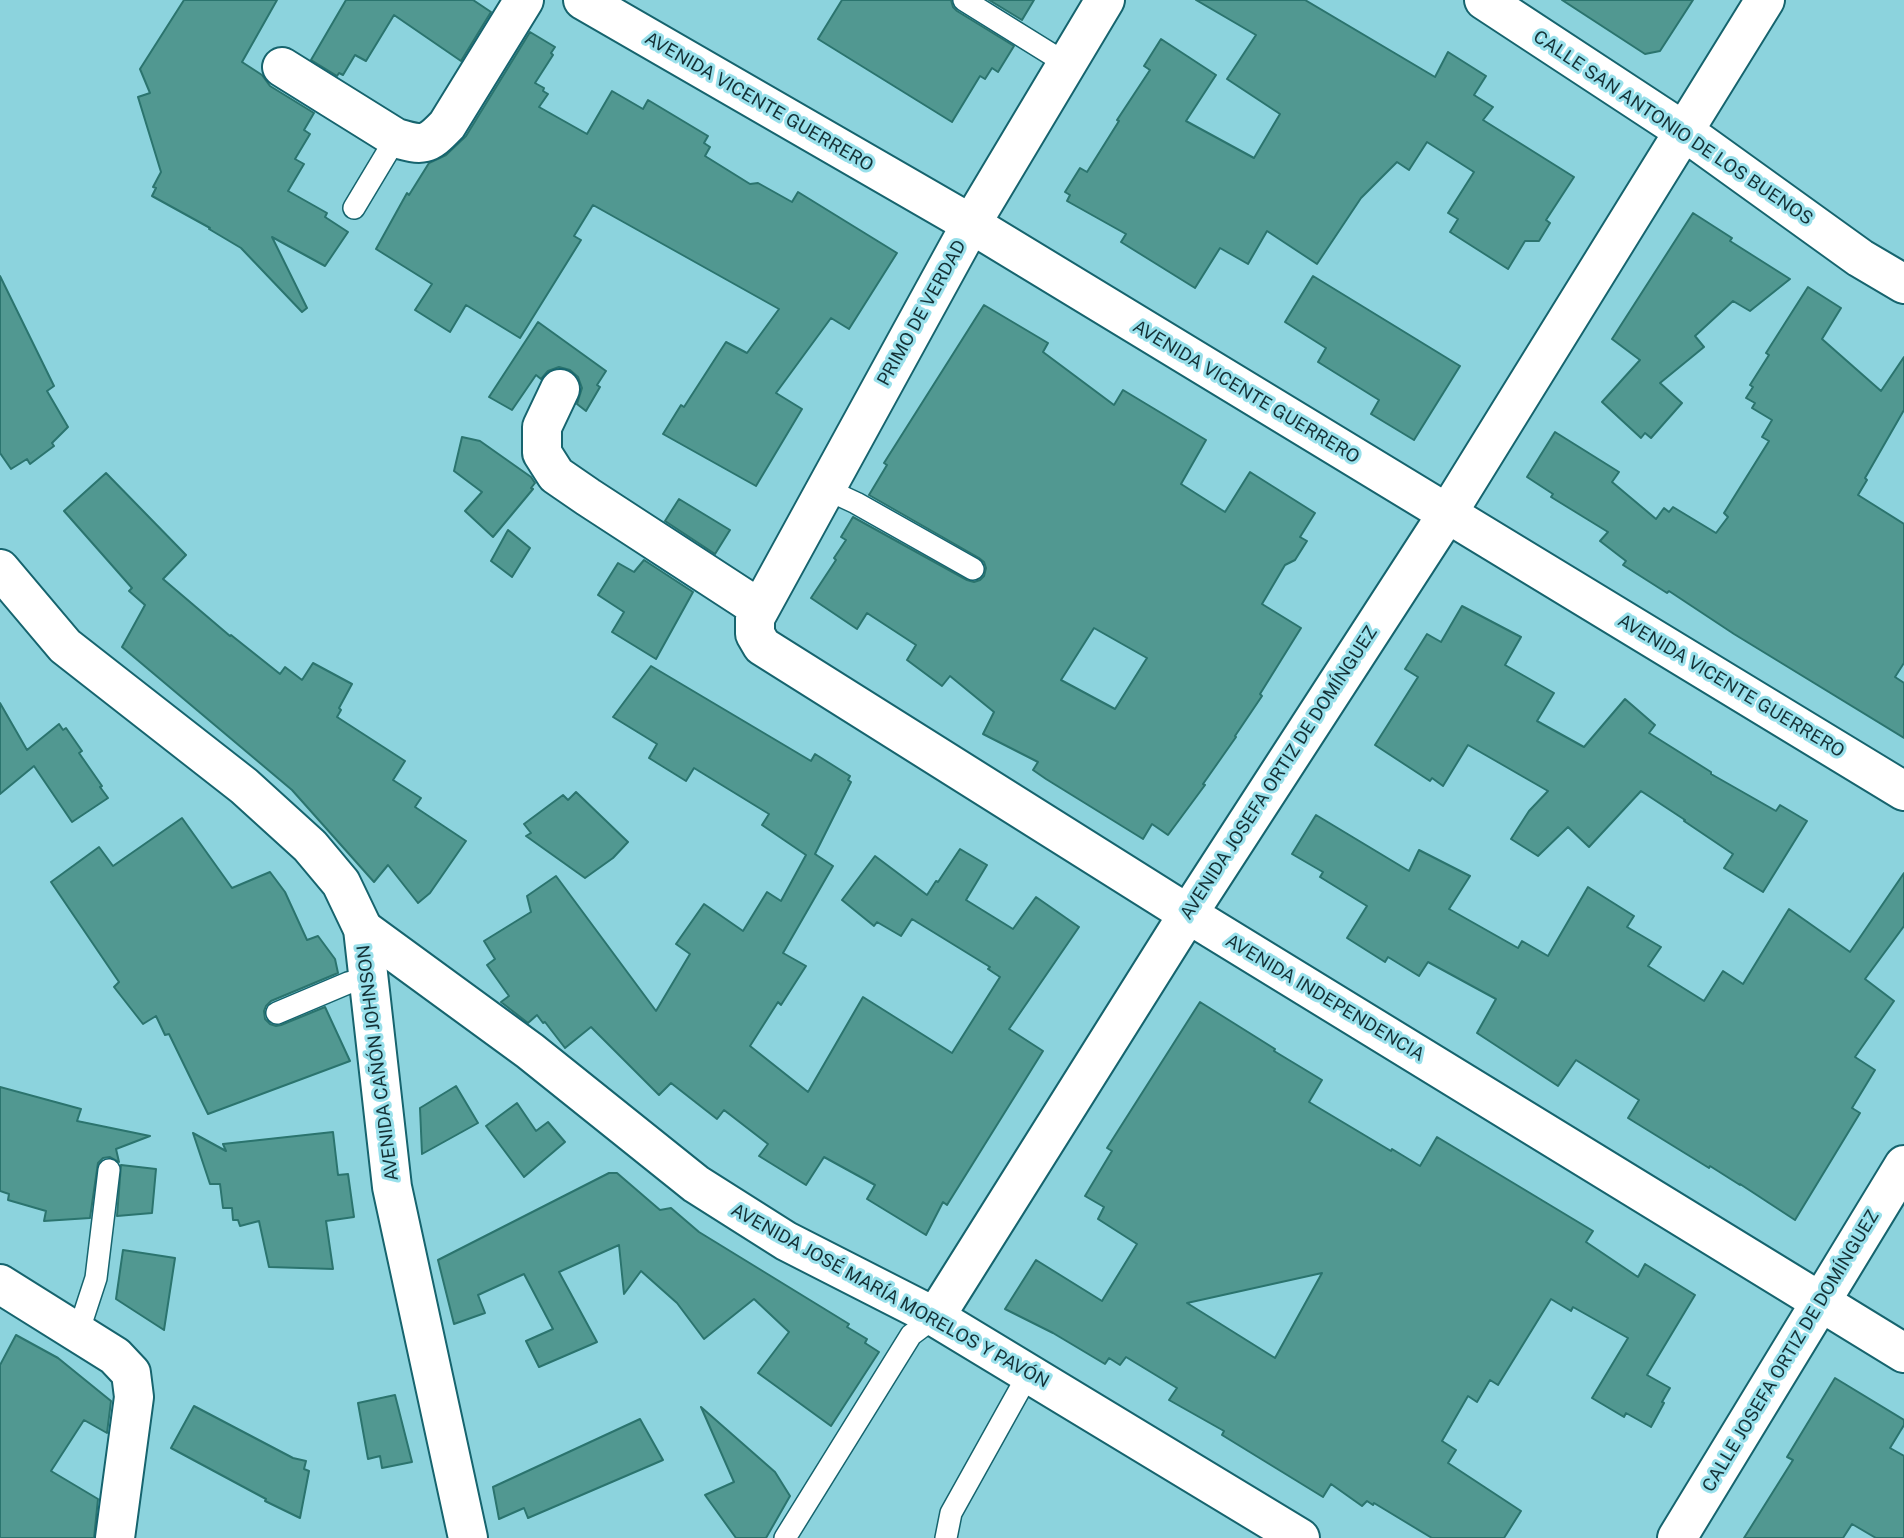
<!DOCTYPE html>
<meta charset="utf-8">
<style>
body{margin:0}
canvas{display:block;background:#8cd3dd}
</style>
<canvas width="1904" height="1538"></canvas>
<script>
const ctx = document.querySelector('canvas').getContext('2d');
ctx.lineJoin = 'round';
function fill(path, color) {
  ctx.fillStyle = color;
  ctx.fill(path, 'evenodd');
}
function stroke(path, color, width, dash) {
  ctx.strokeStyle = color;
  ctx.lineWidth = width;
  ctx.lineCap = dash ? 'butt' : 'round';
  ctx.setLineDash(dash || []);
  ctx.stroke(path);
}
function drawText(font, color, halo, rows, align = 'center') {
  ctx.font = font + ' "Public Sans",sans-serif';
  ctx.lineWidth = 6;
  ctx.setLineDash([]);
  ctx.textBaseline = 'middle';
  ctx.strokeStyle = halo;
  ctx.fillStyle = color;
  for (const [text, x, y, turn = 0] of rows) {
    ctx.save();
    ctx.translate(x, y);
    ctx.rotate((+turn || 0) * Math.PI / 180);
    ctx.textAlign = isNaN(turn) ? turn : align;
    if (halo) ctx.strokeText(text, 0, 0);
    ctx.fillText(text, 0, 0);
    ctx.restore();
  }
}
const building = new Path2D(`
 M184 0H277L242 62 262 75 270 86 314 113 304 130 310 134 295 159 304 164 288 191 327 213 325 217 348 232 325 266 272 237 307 308 302 312 241 248 209 229 210 228 152 196 156 188 153 187 161 172 138 97 150 93 140 69Z
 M346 0H473L491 12 461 61 394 15 366 61 355 55 343 75 339 73 337 76 311 60Z
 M842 0H951L953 7 957 11 1014 46 998 72 992 68 985 79 980 76 952 122 818 39Z
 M989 0H1034L1022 20Z
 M1196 0H1305L1435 77 1448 52 1486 76 1474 95 1493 107 1483 120 1574 177 1546 220 1550 223 1539 241H1525L1508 269 1450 232 1458 219 1448 213 1474 172 1427 142 1409 170 1397 162 1361 198 1317 264 1267 231 1248 264 1220 248 1195 288 1121 242 1126 234 1067 201 1070 195 1065 192 1080 168 1087 172 1119 121 1117 120 1150 70 1144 66 1161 39 1216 75 1186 121 1254 158 1280 114 1227 79 1256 35Z
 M1562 0H1693L1660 51 1645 54Z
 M530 32 555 47 551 53 553 55 535 83 544 88 543 91 548 94 539 107 587 134 612 91 643 109 648 100 708 136 704 143 710 147 705 156 750 184 758 183 792 202 798 192 897 253 849 329 831 318 776 393 802 409 756 486 663 434 681 405 684 407 726 342 747 353 779 309 593 205 574 236 581 240 520 338 466 305 450 332 415 310 432 284 376 249 407 193 409 195 429 163 446 155 466 136Z
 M1693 213 1732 238 1730 241 1790 279 1750 311 1733 301 1695 336 1704 347 1660 383 1682 403 1651 438 1645 433 1641 438 1602 402 1640 360 1612 339Z
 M0 276 54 386 47 391 68 427 52 443 54 446 30 464 27 459 11 469 0 453Z
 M1313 276 1460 366 1414 440 1371 414 1379 400 1318 362 1326 348 1285 322Z
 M1808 287 1841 308 1822 339 1881 391 1904 357V410L1865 478 1867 480 1858 495 1904 524V663L1895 677 1904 683V738L1734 634 1669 591 1667 593 1623 565 1626 561 1600 541 1608 532 1551 497 1553 494 1527 477 1555 432 1619 472 1612 482 1656 519 1664 508 1669 512 1673 507 1716 533 1728 517 1724 513 1769 441 1762 437 1772 420 1752 408 1755 403 1746 398 1753 387 1750 385 1769 355 1766 353Z
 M984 305 1048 343 1043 352 1114 405 1123 390 1206 440 1181 484 1225 512 1250 472 1315 513 1300 537 1307 541 1295 560 1285 565 1262 604 1301 628 1260 694 1262 696 1235 736 1236 737 1203 784 1205 785 1168 835 1152 824 1143 839 1046 779 1033 770 1038 762 983 734 994 712 950 676 942 686 907 660 916 645 867 613 857 629 811 598 836 560 834 558 846 540 841 537 853 517 967 580 974 582 980 580 984 576 986 568 984 562 979 558 869 495 887 465 884 463ZM1094 628 1147 658 1115 709 1061 680Z
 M538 322 606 371 597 385 600 387 586 411 577 404 582 388 578 377 570 370 559 367 548 371 541 379 536 375 512 410 489 397Z
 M462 437 480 441 531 477 535 483 531 488 533 489 493 537 465 511 482 492 454 471Z
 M106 473 186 555 163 579 230 636 231 635 280 674 285 667 302 680 313 663 352 684 339 708 341 710 337 717 405 761 393 780 421 798 415 807 466 841 430 893 418 903 388 865 374 882 292 790 122 647 145 605 129 591 132 588 64 511Z
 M679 499 730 530 715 554 665 521Z
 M508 530 530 548 512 577 491 561Z
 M644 560 693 592 656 659 612 632 624 612 598 595 618 563 634 572Z
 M1462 606 1521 637 1505 665 1554 693 1537 721 1584 747 1625 699 1655 725 1649 733 1711 772V774L1776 811 1780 805 1807 821 1763 892 1724 868 1733 854 1684 821 1685 820 1641 791 1589 847 1568 827 1538 856 1511 839 1529 811 1548 791 1468 745 1443 786 1432 778 1430 781 1375 745 1418 677 1405 669 1427 634 1441 642Z
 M651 666 811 761 815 754 850 776 848 780 851 782 815 854 833 866 783 953 806 966 781 1005 778 1002 750 1046 808 1092 863 997 952 1053 1000 977 988 969 990 967 912 919 901 936 877 922 874 926 842 900 875 856 927 895 936 881 938 882 960 849 987 865 966 900 1013 929 1036 897 1079 927 1009 1029 1043 1051 947 1205 943 1202 926 1235 867 1199 875 1185 824 1157 806 1185 759 1156 768 1144 724 1110 717 1119 671 1083 659 1095 591 1027 565 1048 545 1022 543 1023 537 1015 528 1023 501 1002 509 996 487 965 495 959 484 941 531 912 527 896 556 876 656 1011 690 954 676 944 704 904 743 931 767 892 781 901 806 855 762 825 769 814 694 768 686 781 649 758 657 744 613 717Z
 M0 703 27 750 59 724 63 730 66 728 82 751 79 753 102 786 100 787 108 798 72 822 34 766 0 794Z
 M576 792 628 842 613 858 585 878 526 836 531 833 524 824 563 795 568 800Z
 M1316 815 1409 871 1419 850 1470 876 1449 909 1518 948 1522 941 1548 956 1588 887 1634 916 1627 927 1661 947 1648 966 1704 1001 1723 971 1743 984 1789 909 1850 952 1904 873V926L1865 979 1894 1001 1855 1057 1875 1070 1852 1108 1860 1113 1795 1220 1740 1184V1185L1710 1166 1709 1168 1628 1118 1639 1100 1576 1060 1558 1086 1477 1033 1496 999 1428 962 1419 976 1388 957 1385 962 1347 938 1367 906 1320 877 1323 872 1292 854Z
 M182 818 232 888 270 872 285 892 307 940 318 936 335 959 338 973 271 1001 266 1006 264 1011 265 1019 270 1024 276 1026 281 1025 325 1007 350 1061 208 1114 169 1034 165 1035 156 1016 143 1024 114 987 119 982 51 882 99 847 113 866Z
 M1200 1002 1275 1049 1274 1051 1322 1080 1309 1102 1391 1151 1392 1149 1420 1166 1437 1137 1593 1231 1586 1242 1638 1277 1645 1264 1695 1295 1647 1375 1670 1388 1662 1402 1664 1403 1651 1427 1626 1413 1624 1417 1592 1398 1628 1338 1573 1307 1571 1311 1551 1299 1498 1385 1490 1380 1477 1402 1468 1396 1442 1441 1456 1450 1448 1463 1521 1511 1504 1538H1432L1374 1503 1373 1505 1367 1501 1362 1506 1331 1484 1323 1497 1222 1435 1224 1431 1169 1400 1177 1388 1126 1357 1120 1365 1109 1358 1105 1364 1053 1333 1005 1309 1036 1260 1102 1301 1137 1244 1098 1219 1104 1207 1085 1196 1112 1151 1107 1148ZM1322 1273 1275 1358 1187 1303Z
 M456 1086 478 1123 422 1154 420 1108Z
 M0 1087 81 1109 77 1121 150 1136 116 1149 119 1162 110 1157 103 1158 98 1163 90 1218 44 1221 46 1211 8 1200 9 1194 0 1191Z
 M517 1103 536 1131 548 1122 565 1142 524 1177 486 1126Z
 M333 1132 338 1175 348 1174 354 1217 326 1221 333 1269 269 1267 259 1221 240 1226 238 1220H233L232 1208H223L220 1184H210L193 1133 226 1151 223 1144Z
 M121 1165 156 1169 152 1213 117 1216Z
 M609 1173H617L660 1210 671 1208 699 1232 849 1324 847 1327 867 1339 865 1343 879 1352 831 1426 758 1373 789 1332 754 1299 704 1339 677 1303 641 1271 624 1294 619 1245 559 1272 597 1342 539 1367 526 1341 553 1329 524 1274 478 1295 485 1313 454 1324 438 1260Z
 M123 1250 175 1258 164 1330 116 1299Z
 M16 1335 58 1358 111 1401 107 1433 84 1420 51 1471 98 1499 94 1538H0V1365Z
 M1835 1378 1904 1420V1425L1890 1448 1904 1456V1538H1876L1852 1524 1843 1538H1744L1793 1460 1787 1457Z
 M395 1395 412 1462 382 1468 380 1456 368 1459 358 1403Z
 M194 1406 293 1458 306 1461 304 1469 309 1471 300 1518 265 1501 266 1499 171 1448Z
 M701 1407 775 1472 790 1496 766 1538H736L705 1495 734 1482Z
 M640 1419 663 1460 528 1518 524 1508 499 1519 493 1487Z`);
fill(building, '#519891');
stroke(building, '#2b746e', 2);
const lane = new Path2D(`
 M964 0 1067 64
 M354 208 396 138
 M826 489 856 503 973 569
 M277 1013 348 983 368 978
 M78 1333 96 1278 109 1170
 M785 1538 911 1335 935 1317
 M946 1538 951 1513 1029 1373`);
const street = new Path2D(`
 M1105 0 971 224 755 618V634L762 646 1188 914 1904 1353
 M282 67 396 138C423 146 427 146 447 125L524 0
 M560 389 542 427V453L556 475 588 497 760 609
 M363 929 530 1051 696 1184 786 1241 935 1317 1300 1538
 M0 1284 115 1356 131 1373 134 1397 115 1538
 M935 1317 1188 914 1447 514
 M1677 1538 1904 1165`);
const secondary = new Path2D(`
 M583 0 971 224 1904 791
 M1484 0 1685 132 1860 258 1904 284
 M1447 514 1765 0
 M0 569 65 646 244 786 310 846 341 883 363 929 392 1187 468 1538`);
stroke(lane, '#16646e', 24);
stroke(street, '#16646e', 42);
stroke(secondary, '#16646e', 42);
stroke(lane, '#fff', 21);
stroke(street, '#fff', 38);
stroke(secondary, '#fff', 38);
drawText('18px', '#143136', '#99e0eb', [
 ["AVENIDA VICENTE GUERRERO",759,102,30],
 ["CALLE SAN ANTONIO DE LOS BUENOS",1673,128,34],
 ["PRIMO DE VERDAD",922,313,-61],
 ["AVENIDA VICENTE GUERRERO",1246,392,31],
 ["AVENIDA VICENTE GUERRERO",1731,686,31],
 ["AVENIDA JOSEFA ORTIZ DE DOMÍNGUEZ",1279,773,-57],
 ["AVENIDA INDEPENDENCIA",1325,998,31],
 ["AVENIDA CAÑÓN JOHNSON",378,1063,-97],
 ["AVENIDA JOSÉ MARÍA MORELOS Y PAVÓN",890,1296,29],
 ["CALLE JOSEFA ORTIZ DE DOMÍNGUEZ",1791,1351,-59]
]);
</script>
